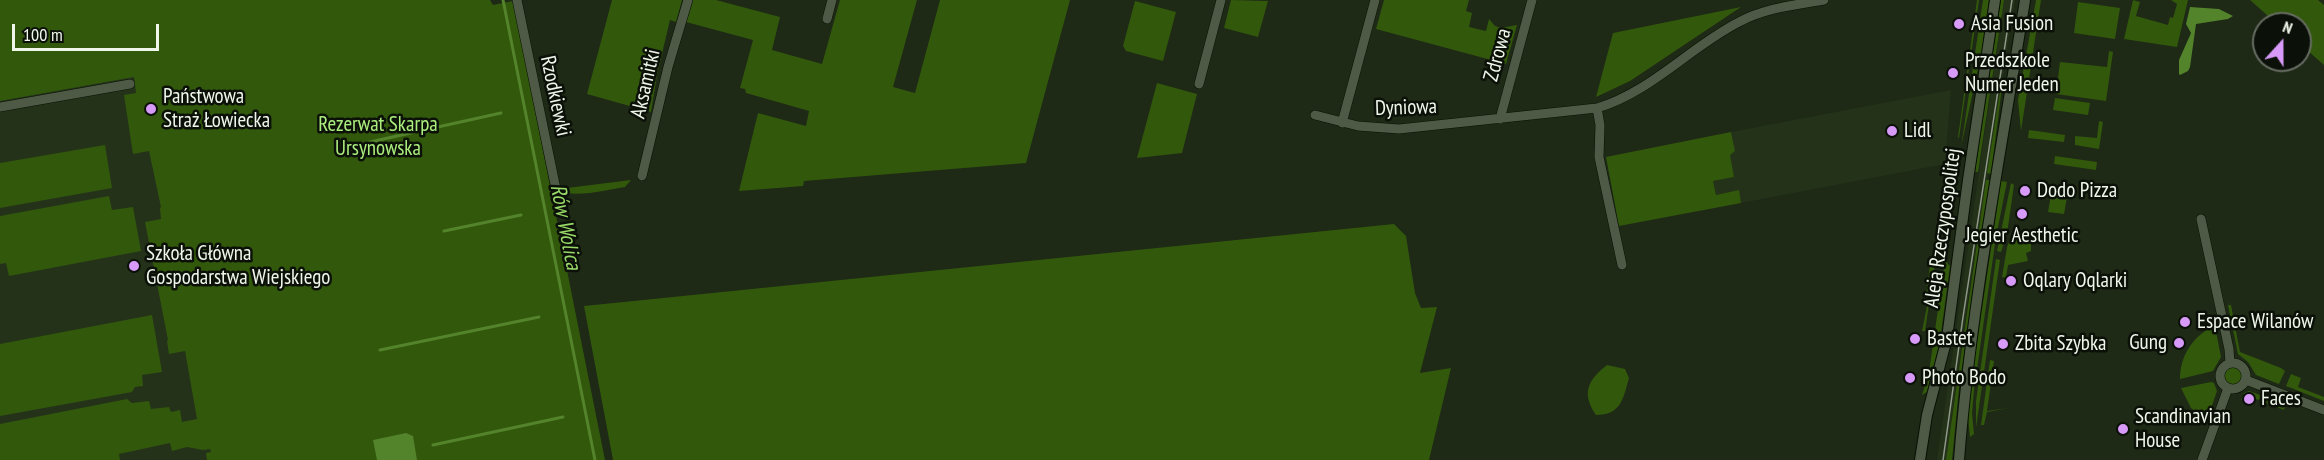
<!DOCTYPE html>
<meta charset="utf-8">
<style>
body{margin:0}
#map{position:relative;width:2324px;height:460px;overflow:hidden;background:#1e2916;font-family:"PT Sans Narrow",sans-serif}
canvas{display:block}
.north{position:absolute;left:2252px;top:12px;width:60px;height:60px;box-sizing:border-box;background:#0b1008;border:2px solid #666c62;border-radius:50%;rotate:21deg;font-size:16px;font-weight:700;line-height:24px;text-align:center;color:#eff6ea}
.north::after{content:'';display:block;margin:auto;width:21px;height:27px;background:#d89af8;clip-path:polygon(50% 0,100% 100%,50% 72%,0 100%)}
.scale{position:absolute;left:12px;top:24px;width:147px;height:27px;box-sizing:border-box;border:3px solid #eff6ea;border-top:0;padding-left:8px;font-size:18px;line-height:21px;white-space:nowrap;color:#eff6ea;-webkit-text-stroke:4px #0b1008;paint-order:stroke}
</style>
<div id="map">
<canvas width="2324" height="460"></canvas>
<div class="north">N</div>
<div class="scale">100 m</div>
</div>
<script>
const ctx = document.querySelector('canvas').getContext('2d');
ctx.lineJoin = 'round';
function fill(path, color) {
  ctx.fillStyle = color;
  ctx.fill(path, 'evenodd');
}
function stroke(path, color, width, dash) {
  ctx.strokeStyle = color;
  ctx.lineWidth = width;
  ctx.lineCap = dash ? 'butt' : 'round';
  ctx.setLineDash(dash || []);
  ctx.stroke(path);
}
function drawText(font, color, halo, rows, align = 'center') {
  ctx.font = font + ' "PT Sans Narrow",sans-serif';
  ctx.lineWidth = 5;
  ctx.setLineDash([]);
  ctx.textBaseline = 'middle';
  ctx.strokeStyle = halo;
  ctx.fillStyle = color;
  for (const [text, x, y, turn = 0] of rows) {
    ctx.save();
    ctx.translate(x, y);
    ctx.rotate((+turn || 0) * Math.PI / 180);
    ctx.textAlign = isNaN(turn) ? turn : align;
    if (halo) ctx.strokeText(text, 0, 0);
    ctx.fillText(text, 0, 0);
    ctx.restore();
  }
}
fill(new Path2D(`
 M0 0H186L230 134 295 460H0Z
 M2004 0H2015L2013 12 1969 292 1946 460H1937Z
 M1951 90 1945 164 1741 203 1738 191 1716 195 1713 181 1734 177 1729 155 1735 151 1731 132Z`), '#24321a');
fill(new Path2D(`
 M0 0H490L493 5 513 1 605 460H207L206 453 211 452 210 449 203 450 187 447 172 451 170 443 119 454 120 460H0V424L127 399 132 403 149 401 151 409 169 407 171 412 180 410 182 422 197 419 185 351 169 354 167 341 168 340 145 222 161 219 160 208 161 207 149 151 133 154 124 95 136 93 134 77 0 101Z
 M612 0H682L676 22 670 20 657 75 651 112 587 94Z
 M693 0H716L780 17 772 50 822 64 840 0H917L893 87 915 93 940 0H1070L1026 163 804 181 803 186 739 191 758 113 806 126 809 111 746 93 745 89 740 88 753 40 686 22Z
 M1231 0 1268 1 1258 37 1224 28Z
 M1384 0H1469L1466 11 1472 13 1469 27 1486 31 1489 19 1495 26 1501 28 1517 25 1506 64 1376 29Z
 M1977 0H1979L1959 138 1958 137Z
 M1983 0H1989L1982 50 1961 147Z
 M2001 0H2004L1978 172H1975Z
 M2036 0H2041L2021 131 2018 100Z
 M2133 0 2140 2 2136 16 2168 25 2170 17 2173 18 2177 4 2171 0H2188L2177 47 2124 39Z
 M2250 0H2318L2324 5V65L2300 44V24H2277Z
 M1135 1 1176 12 1163 61 1126 51 1123 46Z
 M2078 2 2120 8 2115 39 2074 33Z
 M1741 7 1630 81 1596 97 1613 33Z
 M2109 51 2113 52 2106 101 2056 94 2060 62 2107 67Z
 M2002 79H2003L1991 174 1987 173Z
 M1157 83 1197 94 1182 153 1137 158Z
 M2055 98 2090 103 2088 115 2053 110Z
 M2099 121 2103 122 2099 149 2075 145V136L2097 138Z
 M2029 130 2065 135 2064 142 2028 138Z
 M1731 132 1735 151 1730 155 1734 177 1713 181 1716 195 1739 190 1741 203 1619 226 1606 157Z
 M105 145 112 188 0 208V163Z
 M2055 156 2097 162 2096 170 2054 164Z
 M631 180 625 187C609 189 571 200 559 189Z
 M1986 180H1990L1959 388 1952 460H1946Z
 M2001 181 2007 182 1996 237 1974 390 1972 413 1974 434 1970 437 1968 418 1970 390Z
 M2011 183 2014 185 2007 234 2001 252 1997 251Z
 M2051 195 2067 197 2064 214 2048 212Z
 M109 196 112 210 133 207 141 251 9 276 6 263 0 264V216Z
 M1394 224 1406 236 1415 293 1421 308 1437 307 1420 373 1451 368 1429 460H613L584 306Z
 M2012 235 2031 238V251L2026 253 2028 261 2008 265 2006 278 2002 277 2007 247Z
 M1931 257 1934 258 1935 264 1925 331H1922L1927 306 1925 305Z
 M1996 259 2000 260 1976 428V401Z
 M1945 260 1950 266 1940 341 1927 392 1922 395 1929 372Z
 M2228 305H2231L2240 352 2281 368 2285 371 2279 384 2256 375 2248 362 2238 354Z
 M152 315 162 372 142 375 143 386 135 387 132 392 0 416V344Z
 M2213 326H2215L2221 357 2213 371 2180 379C2180 355 2193 337 2213 326Z
 M1990 360 1994 361 1987 411 2009 408 1987 412 1984 425H1981Z
 M1607 365 1625 369 1629 378C1623 399 1621 415 1596 415 1581 393 1588 380 1607 365Z
 M2224 375a9 9 0 1 1 18 0a9 9 0 1 1-18 0Z
 M2291 374 2301 378 2298 387 2324 397V401L2286 386Z
 M2211 382 2214 383 2217 391 2207 420 2191 408 2181 388Z
 M2249 391 2286 404 2284 410 2260 401 2261 396 2259 400 2249 397 2241 400 2244 393Z`), '#32580c');
fill(new Path2D(`
 M2190 7 2219 9 2233 16 2228 19 2196 24 2190 67 2188 71 2180 75 2179 74V60L2191 33 2186 24Z
 M406 433 413 436 417 460H377L373 440Z`), '#53832b');
stroke(new Path2D(`
 M503 0 595 460
 M352 146 501 113
 M444 231 521 215
 M380 350 539 317
 M433 445 563 417`), '#53832b', 3);
const minor = new Path2D(`
 M517 0 558 199
 M827 19 832 0
 M1199 84 1221 0
 M0 107 130 84
 M1597 108 1600 125 1599 157 1622 265
 M1315 115 1358 126 1399 129 1597 108C1651 92 1690 47 1739 22 1765 8 1795 5 1824 0
 M1500 119 1532 0
 M1342 123 1375 0
 M642 176 668 67 688 0
 M2201 219 2229 349 2230 363
 M2220 376a13 13 0 1 1 26 0a13 13 0 1 1-26 0Z
 M2246 380 2324 410
 M2202 460 2228 388`);
const tertiary = new Path2D(`
 M1920 460 1927 415 1947 338 1968 180 1995 0
 M1959 460C1971 306 2001 153 2025 0`);
stroke(minor, '#081103', 10);
stroke(tertiary, '#081103', 12);
stroke(minor, '#4e5a46', 9);
stroke(tertiary, '#4e5a46', 10);
stroke(new Path2D(`
 M1943 460 1963 317 2012 0`), '#90998a', 1.5);
for (const [x, y, r, color] of [
 [1959,24,6,"#d89af8"],
 [1953,73,6,"#d89af8"],
 [151,109,6,"#d89af8"],
 [1892,131,6,"#d89af8"],
 [2025,191,6,"#d89af8"],
 [2022,214,6,"#d89af8"],
 [134,266,6,"#d89af8"],
 [2011,281,6,"#d89af8"],
 [2185,322,6,"#d89af8"],
 [1915,339,6,"#d89af8"],
 [2179,343,6,"#d89af8"],
 [2003,344,6,"#d89af8"],
 [1910,378,6,"#d89af8"],
 [2249,399,6,"#d89af8"],
 [2123,429,6,"#d89af8"]
]) {
  const dot = new Path2D();
  dot.arc(x, y, r, 0, 2 * Math.PI);
  ctx.fillStyle = color;
  ctx.fill(dot);
  stroke(dot, '#0b1008', 2);
}
drawText('21px', '#eff6ea', '#0b1008', [
 ["Asia Fusion",1971,24],
 ["Przedszkole",1965,61],
 ["Numer Jeden",1965,85],
 ["Państwowa",163,97],
 ["Straż Łowiecka",163,121],
 ["Lidl",1904,131],
 ["Dodo Pizza",2037,191],
 ["Jegier Aesthetic",2022,236,"center"],
 ["Szkoła Główna",146,254],
 ["Gospodarstwa Wiejskiego",146,278],
 ["Oqlary Oqlarki",2023,281],
 ["Espace Wilanów",2197,322],
 ["Bastet",1927,339],
 ["Gung",2167,343,"right"],
 ["Zbita Szybka",2015,344],
 ["Photo Bodo",1922,378],
 ["Faces",2261,399],
 ["Scandinavian",2135,417],
 ["House",2135,441]
], 'left');
drawText('21px', '#eff6ea', '#0b1008', [
 ["Zdrowa",1498,55,-75],
 ["Aksamitki",646,84,-77],
 ["Rzodkiewki",555,96,78],
 ["Dyniowa",1406,108,-2],
 ["Aleja Rzeczypospolitej",1943,228,-82]
]);
drawText('21px', '#acee7d', '#0b1008', [
 ["Rezerwat Skarpa",378,125],
 ["Ursynowska",378,149]
]);
drawText('italic 22px', '#98d968', '#0b1008', [
 ["Rów Wolica",565,227,79]
]);
</script>
